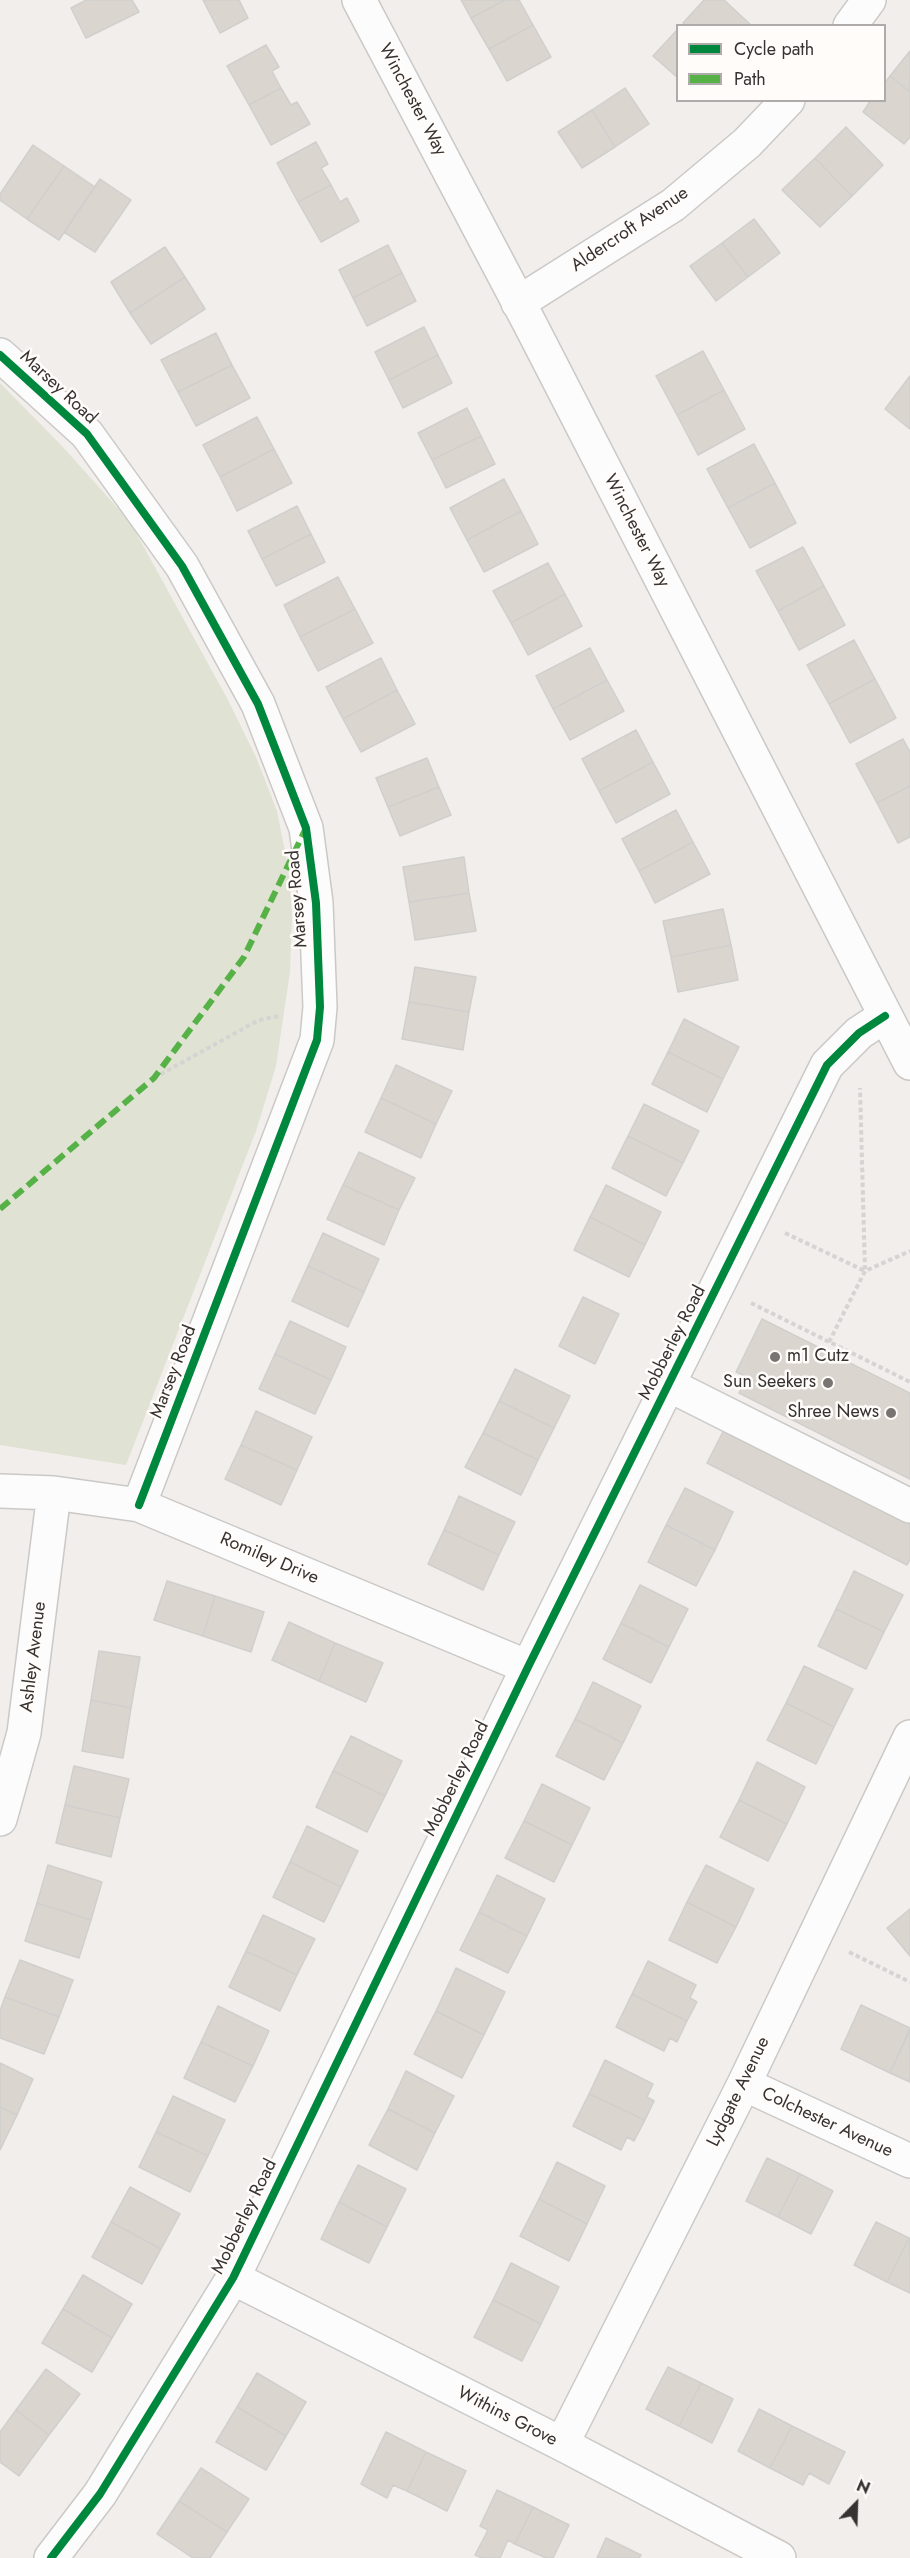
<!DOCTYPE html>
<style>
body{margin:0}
#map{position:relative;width:910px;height:2558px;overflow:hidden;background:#f1eeeb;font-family:Jost,sans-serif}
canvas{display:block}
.legend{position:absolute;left:676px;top:24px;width:210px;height:78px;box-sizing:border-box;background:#fffcfa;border:2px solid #aeacaa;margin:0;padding:8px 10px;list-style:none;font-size:18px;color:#353331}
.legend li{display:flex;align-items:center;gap:12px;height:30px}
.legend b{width:30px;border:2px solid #aeacaa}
.north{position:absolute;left:826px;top:2474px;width:60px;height:60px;-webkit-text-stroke:4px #fffcfa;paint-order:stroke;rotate:23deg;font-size:16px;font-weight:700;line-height:24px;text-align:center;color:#353331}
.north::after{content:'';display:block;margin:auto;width:21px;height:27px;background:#353331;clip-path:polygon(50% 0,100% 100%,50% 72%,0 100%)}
</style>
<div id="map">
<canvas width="910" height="2558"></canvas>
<ul class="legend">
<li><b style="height:8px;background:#00873e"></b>Cycle path</li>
<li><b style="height:8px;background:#56b246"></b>Path</li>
</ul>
<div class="north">N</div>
</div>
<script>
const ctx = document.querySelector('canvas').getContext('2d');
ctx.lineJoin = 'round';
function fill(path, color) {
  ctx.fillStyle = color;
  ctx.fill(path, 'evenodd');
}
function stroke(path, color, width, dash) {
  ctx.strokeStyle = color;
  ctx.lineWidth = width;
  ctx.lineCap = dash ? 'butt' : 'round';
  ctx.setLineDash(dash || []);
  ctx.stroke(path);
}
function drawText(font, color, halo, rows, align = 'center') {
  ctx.font = font + ' Jost,sans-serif';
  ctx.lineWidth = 5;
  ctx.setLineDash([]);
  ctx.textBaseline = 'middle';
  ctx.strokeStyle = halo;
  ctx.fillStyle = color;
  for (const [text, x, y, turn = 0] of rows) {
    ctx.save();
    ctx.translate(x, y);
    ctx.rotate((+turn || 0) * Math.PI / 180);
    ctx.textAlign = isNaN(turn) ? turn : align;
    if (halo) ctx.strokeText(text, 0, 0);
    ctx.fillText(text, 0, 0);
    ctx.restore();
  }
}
fill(new Path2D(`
 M0 383 62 446 130 522 227 698 256 757 277 811 288 866 292 914 290 972 276 1066 256 1131 126 1465 0 1445Z`), '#e0e2d4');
const building = new Path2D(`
 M86 0H132L139 12 86 38 71 8Z
 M203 0H239L248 18 220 33Z
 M461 0H505L471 18Z
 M505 0H519L533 25 489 49 471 18Z
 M704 0H724L752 26H686L683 23Z
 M533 25 551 57 507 81 489 49Z
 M678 29V78L653 56Z
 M266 45 279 67 272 71 281 88 249 105 227 66Z
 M910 51V92L890 76Z
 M890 76 910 92V137L904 144 863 112 871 100H884V84Z
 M281 88 291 105 297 102 310 124 271 145 249 105Z
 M625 88 649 124 615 147 592 110Z
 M592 110 615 147 582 168 558 132Z
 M846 127 883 165 852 196 815 158Z
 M316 142 328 164 321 168 331 185 298 202 277 163Z
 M33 145 64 166 27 219 0 200V194Z
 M815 158 852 196 820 227 782 190Z
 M64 166 95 187 59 240 27 219Z
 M100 179 131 200 95 252 64 232Z
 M331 185 340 202 347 198 359 221 321 242 298 202Z
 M754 219 780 253 748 277 722 243Z
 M722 243 748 277 716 301 690 266Z
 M388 245 402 273 353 298 339 270Z
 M165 247 185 277 130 313 111 282Z
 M402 273 416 301 367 326 353 298Z
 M185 277 205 309 151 344 130 313Z
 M424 327 438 355 389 380 375 352Z
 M216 333 232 365 178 392 161 360Z
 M703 351 724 390 677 415 656 376Z
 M438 355 452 383 403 408 389 380Z
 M232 365 250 398 196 426 178 392Z
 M910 376V429L885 409Z
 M724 390 745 429 698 455 677 415Z
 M467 408 481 436 432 460 418 433Z
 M257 417 274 449 220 477 203 445Z
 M481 436 495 464 446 488 432 460Z
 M754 444 775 483 728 508 707 469Z
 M274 449 292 483 237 511 220 477Z
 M504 479 521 511 467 540 450 508Z
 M775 483 796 523 750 548 728 508Z
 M297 506 311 534 262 559 248 531Z
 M521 511 538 544 484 572 467 540Z
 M311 534 325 562 276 586 262 559Z
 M803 547 824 586 778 611 756 571Z
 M548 563 565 594 511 623 493 591Z
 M338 577 355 609 300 637 284 605Z
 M824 586 845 625 799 650 778 611Z
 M565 594 582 626 528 655 511 623Z
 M355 609 373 643 318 671 300 637Z
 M854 640 875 679 829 704 807 665Z
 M590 648 607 680 553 709 536 676Z
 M381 658 397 690 343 719 326 687Z
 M875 679 896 718 850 743 829 704Z
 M607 680 624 711 570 740 553 709Z
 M397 690 415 724 361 752 343 719Z
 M636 730 653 762 599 791 582 759Z
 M903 739 910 752V786L877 803 856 764Z
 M427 758 439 787 388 807 376 778Z
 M653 762 670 794 616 823 599 791Z
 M910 786V837L898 843 877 803Z
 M439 787 451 815 400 836 388 807Z
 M676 810 693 842 639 871 622 839Z
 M693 842 710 874 655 903 639 871Z
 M464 857 469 893 409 902 403 867Z
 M469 893 476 931 415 940 409 902Z
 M723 909 731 945 671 957 663 921Z
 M731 945 738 980 678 992 671 957Z
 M415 967 476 977 469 1012 409 1002Z
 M409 1002 469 1012 463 1050 402 1039Z
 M684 1019 739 1047 723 1079 668 1052Z
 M668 1052 723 1079 707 1112 652 1084Z
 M396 1065 452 1091 436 1124 381 1098Z
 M381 1098 436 1124 421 1158 365 1132Z
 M644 1104 699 1131 683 1163 628 1136Z
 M628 1136 683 1163 666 1196 612 1168Z
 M359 1152 415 1178 399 1210 343 1185Z
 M343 1185 399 1210 384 1245 327 1219Z
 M606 1185 661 1212 645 1245 590 1217Z
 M590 1217 645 1245 629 1277 574 1250Z
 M323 1233 379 1259 364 1292 308 1266Z
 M308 1266 364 1292 348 1327 292 1301Z
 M583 1297 619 1314 595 1364 559 1346Z
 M762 1319 910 1393V1479L739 1393 747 1377 736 1372Z
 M290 1321 346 1347 331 1380 275 1354Z
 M275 1354 331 1380 315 1414 259 1389Z
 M515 1369 570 1396 554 1428 499 1401Z
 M499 1401 554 1428 538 1460 483 1433Z
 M256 1411 312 1437 297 1470 241 1445Z
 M726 1426 910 1520V1559L907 1565 707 1463Z
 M483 1433 538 1460 521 1495 465 1467Z
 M241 1445 297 1470 281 1505 225 1479Z
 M685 1488 733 1512 715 1550 666 1525Z
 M459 1496 515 1522 499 1555 444 1530Z
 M666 1525 715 1550 696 1586 648 1562Z
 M444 1530 499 1555 483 1590 428 1564Z
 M854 1571 903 1595 884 1632 836 1609Z
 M167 1581 215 1596 203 1636 154 1620Z
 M640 1585 688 1609 669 1647 621 1623Z
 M215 1596 264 1612 251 1652 203 1636Z
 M836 1609 884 1632 866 1669 818 1646Z
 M289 1622 335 1643 319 1681 272 1660Z
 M621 1623 669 1647 651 1683 603 1659Z
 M335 1643 383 1663 366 1702 319 1681Z
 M99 1651 140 1657 131 1708 91 1700Z
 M804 1666 853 1689 834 1727 786 1703Z
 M593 1682 641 1706 623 1743 575 1719Z
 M91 1700 131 1708 123 1758 82 1751Z
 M786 1703 834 1727 816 1764 767 1740Z
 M575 1719 623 1743 604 1780 556 1756Z
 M351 1736 402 1761 385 1796 333 1771Z
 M757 1762 805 1787 787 1824 739 1800Z
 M74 1766 129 1779 120 1818 65 1805Z
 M333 1771 385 1796 367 1832 316 1807Z
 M542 1784 590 1808 572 1845 524 1821Z
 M739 1800 787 1824 768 1861 720 1837Z
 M65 1805 120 1818 111 1857 56 1843Z
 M524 1821 572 1845 554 1882 505 1858Z
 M307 1826 358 1851 341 1887 290 1862Z
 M290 1862 341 1887 324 1922 273 1897Z
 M48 1865 102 1882 91 1920 37 1903Z
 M706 1865 754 1889 736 1927 687 1902Z
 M497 1875 545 1899 527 1936 479 1912Z
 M687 1902 736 1927 717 1963 669 1940Z
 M37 1903 91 1920 79 1958 25 1941Z
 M910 1909V1956L887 1928Z
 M479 1912 527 1936 508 1973 460 1950Z
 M263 1915 315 1939 297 1975 246 1951Z
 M246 1951 297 1975 280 2011 229 1987Z
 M20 1960 73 1980 59 2017 5 1997Z
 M648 1961 696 1985 690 1998 697 2002 687 2021 632 1994Z
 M456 1968 505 1992 484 2035 436 2011Z
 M632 1994 687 2021 677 2042 670 2038 664 2051 616 2027Z
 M5 1997 59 2017 44 2054 0 2038V2011Z
 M861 2005 910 2028 890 2073 841 2049Z
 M218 2006 269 2031 253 2066 201 2042Z
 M436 2011 484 2035 462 2078 414 2054Z
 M910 2030V2082L890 2073Z
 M201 2042 253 2066 235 2102 184 2078Z
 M605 2060 653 2084 647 2097 654 2101 645 2120 589 2094Z
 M0 2063 33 2079 17 2115 0 2107Z
 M406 2071 454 2096 435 2133 388 2109Z
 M589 2094 645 2120 634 2141 627 2137 621 2150 573 2126Z
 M173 2096 225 2120 208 2156 156 2132Z
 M0 2107 17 2115 0 2150Z
 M388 2109 435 2133 417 2170 369 2145Z
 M156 2132 208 2156 190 2192 139 2167Z
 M767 2158 800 2174 778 2217 746 2201Z
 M557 2162 605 2186 587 2224 539 2199Z
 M358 2165 406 2189 387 2227 339 2202Z
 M800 2174 833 2191 811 2234 778 2217Z
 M130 2187 180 2214 161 2249 111 2222Z
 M539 2199 587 2224 569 2261 520 2236Z
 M339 2202 387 2227 369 2263 321 2239Z
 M111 2222 161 2249 142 2284 92 2257Z
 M876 2222 909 2238 887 2282 854 2265Z
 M909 2238 910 2239V2293L887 2282Z
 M511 2263 559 2287 541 2324 493 2300Z
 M83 2275 132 2304 112 2338 63 2309Z
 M493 2300 541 2324 522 2361 474 2337Z
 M63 2309 112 2338 92 2372 42 2343Z
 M668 2367 701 2383 679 2426 646 2409Z
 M46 2369 80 2394 49 2435 16 2410Z
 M257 2373 306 2402 286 2436 237 2407Z
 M701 2383 733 2399 712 2443 679 2426Z
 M237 2407 286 2436 266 2470 216 2442Z
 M759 2409 792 2426 770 2468 738 2451Z
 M16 2410 49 2435 19 2476 0 2462V2432Z
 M792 2426 845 2452 829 2484 809 2473 803 2485 770 2468Z
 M386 2432 426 2452 407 2491 393 2485 387 2498 361 2484Z
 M426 2452 466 2471 447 2511 407 2491Z
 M201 2468 249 2499 227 2532 179 2501Z
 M497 2490 533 2507 515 2544 508 2540 500 2558H482L475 2555 488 2530 480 2526Z
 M179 2501 227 2532 210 2558H193L157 2534Z
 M533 2507 569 2525 553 2558H546L515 2544Z
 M606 2538 641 2555 639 2558H597Z`);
fill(building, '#dbd5d0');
stroke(building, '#d1cfcd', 1.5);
const minor = new Path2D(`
 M359 0 530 324 910 1063
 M850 26 869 0
 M518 303 673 205 747 143 788 100
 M0 355 87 434 182 566 258 704 306 828 316 903 320 1007 317 1040 139 1505
 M669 1385 910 1506
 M0 1491 54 1493 139 1505 528 1667
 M0 1819 24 1733 54 1493
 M744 2084 910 2161
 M233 2278 562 2444 779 2558
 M562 2444 744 2084 910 1737
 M51 2558 100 2494 233 2278 528 1667 827 1065 859 1033 885 1016`);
stroke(minor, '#cbc9c7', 36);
stroke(new Path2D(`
 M154 1078 259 1020 279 1016
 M785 1233 865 1271 860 1088
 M751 1303 910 1382
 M829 1342 865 1271 910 1251
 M849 1952 910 1982`), '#d5d4d2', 4, [4.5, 3]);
stroke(minor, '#fdfcfc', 33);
stroke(new Path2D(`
 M0 1209 154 1078 244 957 305 830`), '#56b246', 6, [12, 6]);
stroke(new Path2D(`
 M0 355 87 434 182 566 258 704 306 828 316 903 320 1007 317 1040 139 1505
 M51 2558 100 2494 233 2278 528 1667 827 1065 859 1033 885 1016`), '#00873e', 8);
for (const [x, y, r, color] of [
 [775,1357,6,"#777472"],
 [828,1383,6,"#777472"],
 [891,1413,6,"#777472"]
]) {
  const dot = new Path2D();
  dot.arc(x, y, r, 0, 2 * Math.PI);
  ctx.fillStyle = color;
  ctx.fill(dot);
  stroke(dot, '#fffcfa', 2);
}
drawText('18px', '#353331', '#fffcfa', [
 ["Winchester Way",412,100,62],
 ["Aldercroft Avenue",630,230,-34],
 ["Marsey Road",58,388,43],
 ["Winchester Way",636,531,63],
 ["Marsey Road",298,899,-95],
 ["Mobberley Road",673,1343,-63],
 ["Marsey Road",174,1372,-69],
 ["Romiley Drive",269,1559,23],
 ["Ashley Avenue",34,1657,-83],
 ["Mobberley Road",457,1779,-64],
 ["Lydgate Avenue",739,2092,-64],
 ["Colchester Avenue",827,2123,25],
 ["Mobberley Road",245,2217,-64],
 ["Withins Grove",507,2417,27]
]);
drawText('18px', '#353331', '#fffcfa', [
 ["m1 Cutz",787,1357,"left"],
 ["Sun Seekers",816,1383],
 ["Shree News",879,1413]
], 'right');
</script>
